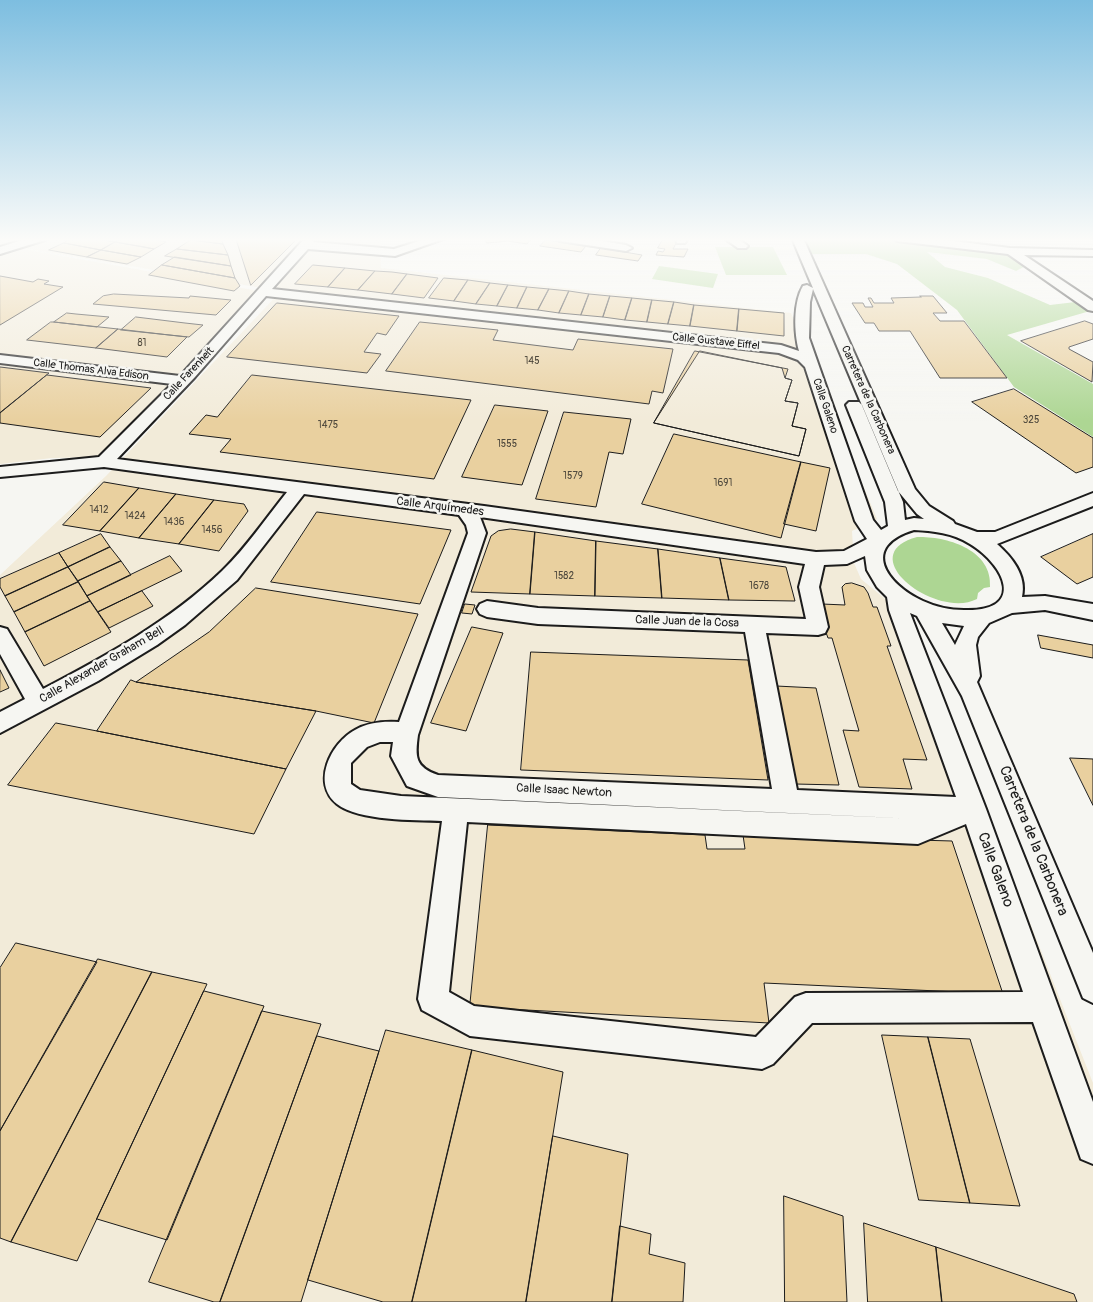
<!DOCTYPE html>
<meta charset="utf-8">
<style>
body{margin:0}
canvas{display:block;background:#f6f6f2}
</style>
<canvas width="1093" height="1302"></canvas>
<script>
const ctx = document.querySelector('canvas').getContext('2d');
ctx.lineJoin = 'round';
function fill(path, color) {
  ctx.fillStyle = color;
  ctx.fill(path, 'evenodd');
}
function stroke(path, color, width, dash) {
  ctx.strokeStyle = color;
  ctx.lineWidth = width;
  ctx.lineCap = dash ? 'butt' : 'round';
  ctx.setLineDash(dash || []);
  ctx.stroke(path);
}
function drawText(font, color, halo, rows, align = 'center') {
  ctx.font = font + ' Pangolin,sans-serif';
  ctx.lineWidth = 5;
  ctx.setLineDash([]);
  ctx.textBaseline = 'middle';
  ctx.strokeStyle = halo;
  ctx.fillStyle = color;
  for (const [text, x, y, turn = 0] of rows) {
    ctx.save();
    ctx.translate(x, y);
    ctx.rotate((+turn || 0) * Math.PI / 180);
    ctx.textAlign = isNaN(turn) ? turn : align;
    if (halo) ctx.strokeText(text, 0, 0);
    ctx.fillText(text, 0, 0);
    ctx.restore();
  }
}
fill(new Path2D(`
 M0 238H38L12 247 264 292 100 457 52 458 0 464Z
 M44 238H380L381 268 791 313 877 519 852 531 854 563 861 579 911 620 1093 1083V1302H0V575L106 476 281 291 17 247Z`), '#f2ebd9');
fill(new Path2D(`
 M797 238H897L1010 251 1031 263 1016 271 987 259 927 252 945 267 988 278 1050 305 1084 301 1093 307 1090 311 1007 335 1093 384V437L1014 387 957 310 897 264 866 254H804Z
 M715 247H773L787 275H726Z
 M659 266 718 274 713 288 652 279Z
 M917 537C947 536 993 550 990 587L984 588 978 593 977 599C936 620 851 555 917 537Z`), '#add693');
const building = new Path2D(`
 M72 238H93L115 242 101 250 64 243Z
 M93 238H122L115 242Z
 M122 238H147L166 242 154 249 115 242Z
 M194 238H221L223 244 191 240Z
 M236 238H298L251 285Z
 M485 238H532L527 244 508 241 487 243Z
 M664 238H679L673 249H688L684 257 656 255 658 251 663 252 665 249 658 248Z
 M191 240 223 244 228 255 177 249Z
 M546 240 586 246 581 252 540 246Z
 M115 242 145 247 154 249 141 257 101 250Z
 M64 243 101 250 87 257 49 250Z
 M601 248 642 255 638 261 596 255Z
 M177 249 228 255 231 266 165 256Z
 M101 250 141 257 127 264 87 257Z
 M175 257 231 266 235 278 162 265Z
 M162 265 235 278 240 286 234 291 149 275Z
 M313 265 345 268 328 287 295 284Z
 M345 268 375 271 358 290 328 287Z
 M375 271 392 272 407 274 392 294 358 290Z
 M407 274 438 278 424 298 392 294Z
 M0 276 33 282 38 279 49 281 44 284 63 287 0 325Z
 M444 278 468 280 454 301 429 298Z
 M468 280 490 283 476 304 454 301Z
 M490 283 508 285 497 306 476 304Z
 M508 285 527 287 517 308 497 306Z
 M527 287 549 289 538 310 517 308Z
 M549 289 569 291 559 313 538 310Z
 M569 291 589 294 581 315 559 313Z
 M114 294 189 298 190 296 231 300 216 315 93 304 103 296Z
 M589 294 610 296 603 317 581 315Z
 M610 296 632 298 625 320 603 317Z
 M920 296H933L947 313H933L940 321H964L1007 378H940L910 331H879L874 323H865L852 303H863L865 307H873L868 298H871L874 303H894L891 298 921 297Z
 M632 298 652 300 647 322 625 320Z
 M652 300 674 302 668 324 647 322Z
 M674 302 694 305 690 326 668 324Z
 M277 303 399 316 386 335 377 333 364 352 381 354 367 373 227 357Z
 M694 305 739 309 737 331 690 326Z
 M739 309 784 313V336L737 331Z
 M67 313 76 314 109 317 97 327 54 322Z
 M136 317 185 323 203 325 189 337 121 330Z
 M1085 321 1093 324V339L1069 347V349L1093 362 1092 382 1021 341Z
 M51 322H54L118 329 96 348 27 340Z
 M420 322 498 330 493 340 573 350 578 339 673 349 663 393 652 391 649 404 386 371Z
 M118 329 169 335 187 337 167 357 96 348Z
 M695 351 788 369 785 378 792 380 785 401 798 403 792 426 806 429 799 456 654 423Z
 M700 351 782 368 785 378 792 380 785 401 798 403 792 426 806 429 799 456 654 423Z
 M0 367 49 373 0 413Z
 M47 375 151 388 100 437 0 423V413Z
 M252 375 471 400 434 479 220 452 231 439 189 434 206 415 217 417Z
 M1014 389 1093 438V467L1076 473 972 402Z
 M495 405 548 411 522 485 462 477Z
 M564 412 631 419 623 454 609 452 596 507 536 499Z
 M674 434 801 462 781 538 642 504Z
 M801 462 830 468 816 531 784 524Z
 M104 482 139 488 100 531 63 525Z
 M139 488 176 494 139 538 100 531Z
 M176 494 214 500 179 544 139 538Z
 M214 500 244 504 248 511 219 551 179 544Z
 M317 512 451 530 420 604 271 582Z
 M511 529 535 532 530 594 471 592 491 536 498 531Z
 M535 532 596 541 595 596 530 594Z
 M101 534 110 547 68 567 59 553Z
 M1093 534V577L1077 584 1041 557Z
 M596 541 658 549 662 598 595 596Z
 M110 547 121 561 78 581 68 567Z
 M658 549 720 558 729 600 662 598Z
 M59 553 68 567 5 596 0 587V579Z
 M170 556 182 571 98 612 87 596Z
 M720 558 786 567 795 601 729 600Z
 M121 561 131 575 87 596 78 581Z
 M68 567 78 582 14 612 5 596Z
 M78 582 90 601 25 632 14 612Z
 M852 583 864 587 868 593 873 607H877L891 646H887L927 760 903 759 912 789 859 787 843 730 859 731 832 638H828L824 627H829L822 604 845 605 842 587 845 584Z
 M256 588 418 614 374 723 316 711 136 682 209 632Z
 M142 591 153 606 109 628 98 612Z
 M90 601 111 632 44 666 25 632Z
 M465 604 475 605 472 614 462 613Z
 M472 627 503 633 466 731 431 723Z
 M1038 635 1093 645V658L1041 648Z
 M531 652 748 660 768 780 521 770Z
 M0 670 9 688 0 692Z
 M131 680 136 682 316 711 286 769 97 731Z
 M776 686 816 688 839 785 795 784Z
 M56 723 97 731 286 769 254 834 8 785Z
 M1070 758 1093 759V805Z
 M488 825 705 835 707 849H745L743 835 952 841 1003 994 764 983 769 1023 470 1007Z
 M16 943 97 962 0 1131V968Z
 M98 959 152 972 11 1242 0 1238V1131Z
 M152 972 207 984 77 1261 11 1242Z
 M204 991 264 1006 167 1240 97 1219Z
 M262 1011 321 1024 220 1302H214L149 1282Z
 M386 1030 472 1050 412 1302H383L308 1280Z
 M882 1035 928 1037 970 1203 919 1200Z
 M317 1036 379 1051 301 1302H220Z
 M928 1037 970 1039 1020 1206 970 1203Z
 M472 1050 563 1072 526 1302H412Z
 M553 1136 628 1154 612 1302H526Z
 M784 1196 843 1216 847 1302H785Z
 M864 1223 936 1247 942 1302H868Z
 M620 1226 651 1234 649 1254 685 1263 683 1302H612Z
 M936 1247 1074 1294 1077 1302H942Z`);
fill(building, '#e9d09f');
stroke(building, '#1c1c1c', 1);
const minor = new Path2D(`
 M29 238H46L45 240 0 254V247Z
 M305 238H316L313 242 394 249 429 238H446L395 256 308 249 272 289 781 345 799 351C794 333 793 303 803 286L807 285 813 288 792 238H803L915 489 929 506 953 521 955 524 977 532H995L1093 493V506L997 544C1012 557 1027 576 1022 597L1045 596 1093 604V620L1045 610 1012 613 989 623 978 637 976 645 980 676 977 682 1093 953V1003L1083 998 962 696 917 616 910 613 986 809 1093 1102V1164L1081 1159 1033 1022 812 1023 773 1064 762 1069 470 1036 422 1010 418 999 442 821C415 820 358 821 337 804 311 783 331 743 355 730 369 722 383 721 399 722L468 533 466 525 459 515 304 494 237 580 185 625 157 645 98 681 0 733V712L25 699 0 654V627L7 629 43 689C106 656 170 621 222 571 247 547 266 518 287 492L104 467 0 477V467L99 457 172 384 0 363V355L180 376ZM813 289 898 491 917 514 924 519 914 518 905 520 903 502 862 405 859 402H849L846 405 885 502 888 526 881 530 873 520 809 338 810 302ZM266 296 779 353 798 360 805 367 855 521 867 539 844 551 816 552 484 506 117 459 195 377ZM480 517 805 564 799 587 806 619 538 608 487 601 480 604 477 609 480 614 487 617 538 624 745 632 772 789 438 775C415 767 415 757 418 735L486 533ZM914 530C933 531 953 533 970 544 1006 566 1026 612 964 610 950 610 936 607 923 601 886 584 860 546 914 530ZM865 556 867 570 877 587 887 597 889 610 956 797 797 790 766 633 818 635 825 633 828 627 819 587 824 565 847 564ZM942 623 964 626 955 645ZM380 742H393L391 756 407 786 438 797 920 819 401 796 360 790 351 784V763L367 747ZM467 822 918 844 966 824 1023 992 806 993 795 997 756 1037 474 1006 449 992Z
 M555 238H584L626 245 632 248 626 251 560 241Z
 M676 238H688L685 243H677Z
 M724 238H737L748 246 746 248H738Z
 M892 238H929L1010 248 1093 250V256L1024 255 1093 301V311L1088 310 1008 254 897 241Z`);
stroke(minor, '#1c1c1c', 4);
fill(minor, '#f6f6f2');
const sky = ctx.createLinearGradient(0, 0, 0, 421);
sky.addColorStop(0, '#7dbee0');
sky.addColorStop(0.57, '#fbfbf9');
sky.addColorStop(1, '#fbfbf900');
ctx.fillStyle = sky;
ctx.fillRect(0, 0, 1093, 421);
drawText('10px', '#4f493d', null, [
 ["81",142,343],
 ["145",532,361],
 ["325",1031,420],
 ["1475",328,425],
 ["1555",507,444],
 ["1579",573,476],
 ["1691",723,483],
 ["1412",99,510],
 ["1424",135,516],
 ["1436",174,522],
 ["1456",212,530],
 ["1582",564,576],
 ["1678",759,586]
]);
drawText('11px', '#1c1c1c', '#f6f6f2', [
 ["Calle Gustave Eiffel",716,342,6],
 ["Calle Thomas Alva Edison",91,370,7],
 ["Calle Farenheit",189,374,-47],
 ["Carretera de la Carbonera",868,400,66],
 ["Calle Galeno",825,406,71]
]);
drawText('12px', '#1c1c1c', '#f6f6f2', [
 ["Calle Arquímedes",440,507,7],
 ["Calle Juan de la Cosa",687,622,2],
 ["Calle Alexander Graham Bell",102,665,-30],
 ["Calle Isaac Newton",564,791,3]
]);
drawText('15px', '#1c1c1c', '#f6f6f2', [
 ["Carretera de la Carbonera",1033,841,68],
 ["Calle Galeno",995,870,70]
]);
</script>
